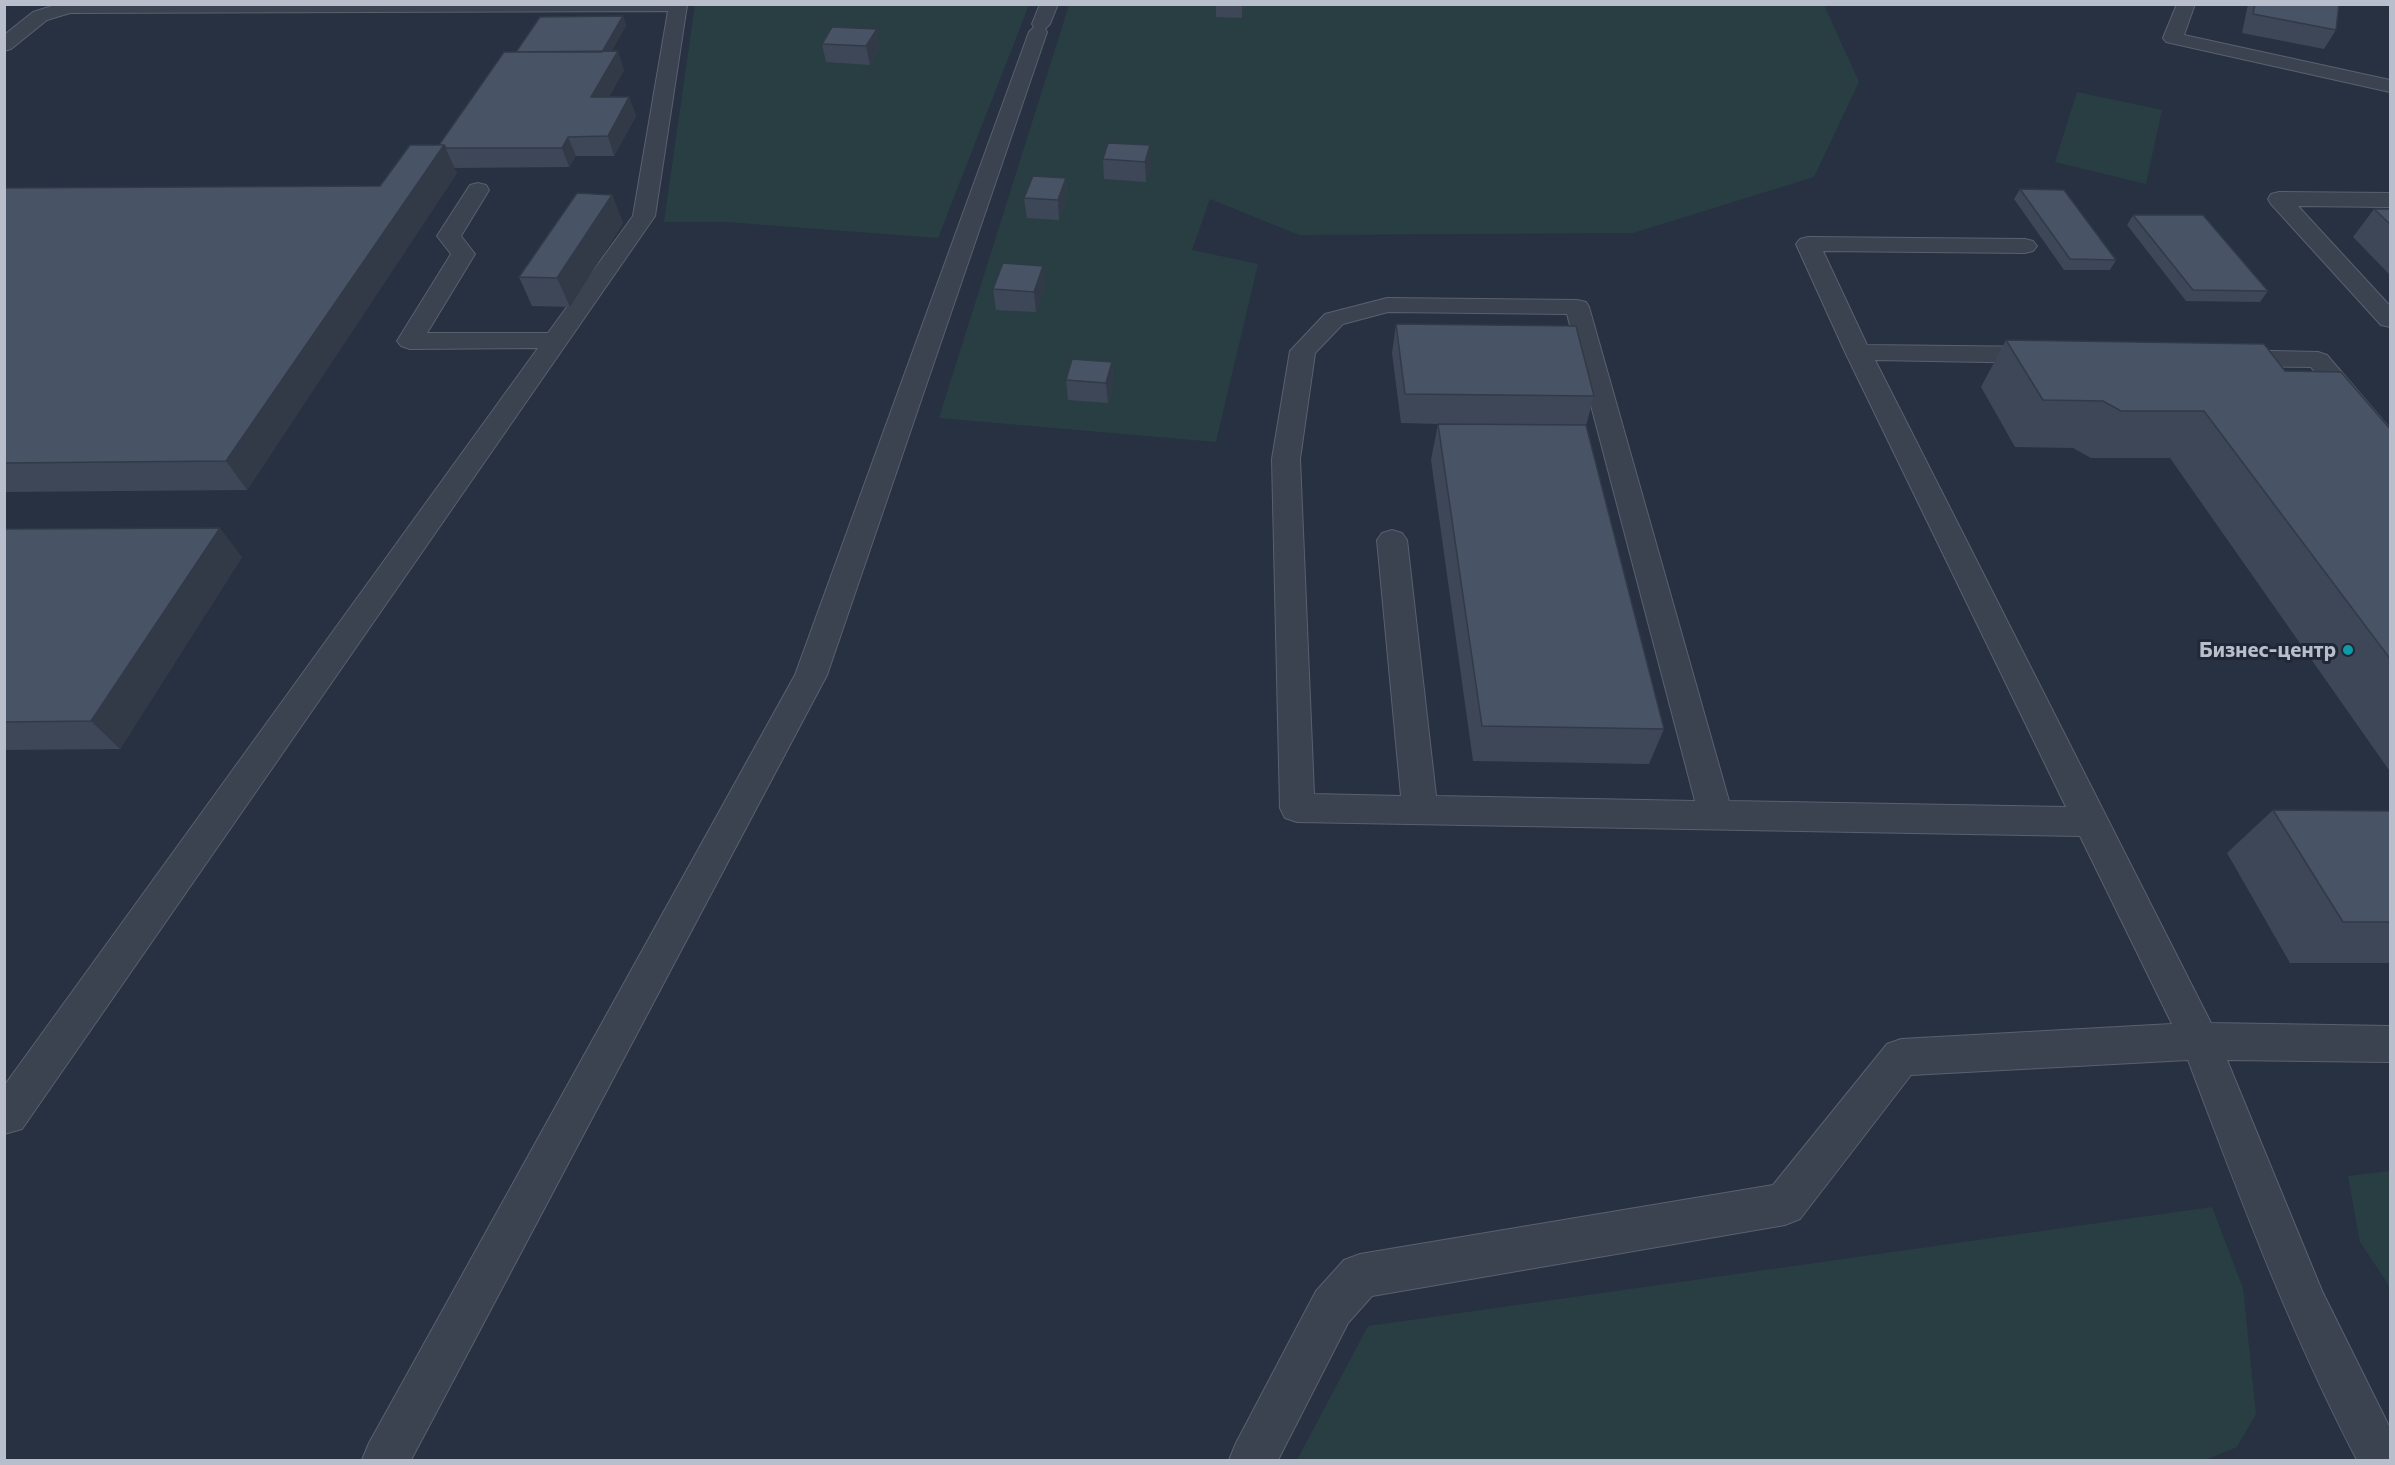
<!DOCTYPE html>
<meta charset="utf-8">
<style>
body{margin:0}
#map{position:relative;width:2395px;height:1465px;overflow:hidden;background:#273142;font-family:Commissioner,sans-serif}
canvas{display:block}
.frame{position:absolute;inset:0;border:6px solid #b8becb;pointer-events:none}
</style>
<div id="map">
<canvas width="2395" height="1465"></canvas>
<div class="frame"></div>
</div>
<script>
const ctx = document.querySelector('canvas').getContext('2d');
ctx.lineJoin = 'round';
function fill(path, color) {
  ctx.fillStyle = color;
  ctx.fill(path, 'evenodd');
}
function stroke(path, color, width, dash) {
  ctx.strokeStyle = color;
  ctx.lineWidth = width;
  ctx.lineCap = dash ? 'butt' : 'round';
  ctx.setLineDash(dash || []);
  ctx.stroke(path);
}
function drawText(font, color, halo, rows, align = 'center') {
  ctx.font = font + ' Commissioner,sans-serif';
  ctx.lineWidth = 6;
  ctx.setLineDash([]);
  ctx.textBaseline = 'middle';
  ctx.strokeStyle = halo;
  ctx.fillStyle = color;
  for (const [text, x, y, turn = 0] of rows) {
    ctx.save();
    ctx.translate(x, y);
    ctx.rotate((+turn || 0) * Math.PI / 180);
    ctx.textAlign = isNaN(turn) ? turn : align;
    if (halo) ctx.strokeText(text, 0, 0);
    ctx.fillText(text, 0, 0);
    ctx.restore();
  }
}
fill(new Path2D(`
 M695 5H1029L938 238 726 222H664Z
 M1069 5H1824L1859 82 1814 177 1633 233 1299 235 1210 199 1192 250 1258 264 1216 442 939 418Z
 M2077 92 2162 110 2146 184 2055 162Z
 M2390 1171V1287L2360 1242 2348 1176Z
 M2212 1207 2243 1288 2256 1414 2237 1447 2205 1460H1297L1368 1326Z`), '#293e43');
const minor = new Path2D(`
 M58 4 687 5 655 216 22 1129 4 1134V1086L538 348 410 349 401 346 397 341 451 254 437 236 470 185 478 183 486 185 489 190 461 236 475 254 427 333H548L633 216 668 11 70 13 47 20 11 49 4 51V35L33 12Z
 M1040 4H1058L1050 24 1045 29 1047 32 827 675 411 1460H362L369 1443 795 675 1029 32 1034 27 1032 24Z
 M2177 4H2195L2184 35 2390 80V92L2166 42 2163 38Z
 M2279 192 2390 193V207L2298 206 2390 306V327L2381 325 2271 204 2268 199 2271 194Z
 M1808 237 2025 239 2033 241 2037 246 2033 251 2025 253 1823 251 1867 345 2043 347 2052 350 2056 355 2052 360 2043 363 1875 360 2211 1023 2390 1026V1062L2227 1060 2322 1291 2390 1428V1460H2357C2290 1332 2239 1195 2188 1060L1911 1075 1800 1219 1785 1225 1372 1296 1348 1323 1278 1460H1229L1236 1443 1316 1291 1344 1260 1360 1254 1773 1185 1887 1044 1901 1039 2172 1024 2080 836 1297 822 1285 818 1280 808 1272 459 1290 351 1325 314 1387 298 1577 300 1586 302 1589 307 1729 801 2066 807 1845 352 1796 244 1800 239ZM1388 312 1567 314 1695 801 1436 796 1407 540 1402 533 1392 530 1382 533 1377 540 1401 796 1314 794 1300 459 1315 353 1343 324Z
 M2230 350 2318 352 2327 355 2390 429V455L2380 452 2311 367 2230 366 2221 363 2217 358 2221 353Z`);
stroke(minor, '#59616f', 2);
fill(minor, '#3b4351');
fill(new Path2D(`
 M1216 4H1245L1242 18 1216 17Z
 M2248 4H2339L2336 30 2324 49 2242 33Z
 M623 16 626 26 611 51 624 70 609 97H629L636 116 614 156H576L569 167 454 168 457 173 247 490 4 492V188L380 186 439 145 516 52Z
 M832 27 880 48 870 65 826 62 822 44Z
 M1108 143 1151 165 1146 182 1104 179 1103 159Z
 M1066 178 1067 198 1059 220 1027 218 1024 198Z
 M2020 189 2116 260 2110 270H2064L2014 199Z
 M612 195 623 223 570 307 532 306 519 277Z
 M2374 209H2391V276L2353 237Z
 M2133 215 2268 291 2260 302 2186 301 2127 225Z
 M1045 286 1036 312 996 310 993 289Z
 M1396 324 1594 396 1586 426 1664 729 1649 764 1473 761 1431 460 1438 424 1401 423 1392 353Z
 M2006 340 2285 371 2391 430V773L2170 458H2091L2073 448 2015 447 1981 387Z
 M1112 362 1113 382 1108 403 1068 400 1066 380Z
 M4 529 242 557 120 749 4 750Z
 M2273 810 2391 811V963H2290L2227 853Z`), '#3e4758');
fill(new Path2D(`
 M1242 4H1245L1242 18Z
 M623 16 626 26 602 68 598 58Z
 M877 29 880 48 870 65 866 46Z
 M618 51 624 70 598 116 591 97Z
 M629 97 636 116 614 156 608 136Z
 M568 137 576 156 569 167 562 148Z
 M444 145 457 173 247 490 226 461Z
 M1150 145 1151 165 1146 182 1145 162Z
 M1066 178 1067 198 1059 220 1058 200Z
 M612 195 623 223 570 307 557 278Z
 M1043 266 1045 286 1036 312 1034 292Z
 M1112 362 1113 382 1108 403 1106 383Z
 M220 528 242 557 120 749 91 721Z`), '#323a47');
const building = new Path2D(`
 M2255 4H2339L2336 30 2253 14Z
 M623 16 602 52H516L540 17Z
 M832 27 877 29 866 46 822 44Z
 M618 51 591 97H629L608 136 568 137 562 148H446L444 145H439L504 52Z
 M1108 143 1150 145 1145 162 1103 159Z
 M410 145H444L226 461 4 463V188L380 186Z
 M1033 176 1066 178 1058 200 1024 198Z
 M2020 189 2064 190 2116 260 2070 259Z
 M577 193 612 195 557 278 519 277Z
 M2374 209H2391V225Z
 M2133 215H2203L2268 291 2193 290Z
 M1003 263 1043 266 1034 292 993 289Z
 M1396 324 1576 326 1594 396 1405 394Z
 M2006 340 2264 344 2285 371 2341 372 2391 430V660L2204 411H2121L2103 401 2043 400Z
 M1072 359 1112 362 1106 383 1066 380Z
 M1438 424 1586 425 1664 729 1482 726Z
 M220 528 91 721 4 722V529Z
 M2273 810 2391 811V922H2343Z`);
fill(building, '#485366');
stroke(building, '#323a47', 1.5);
for (const [x, y, r, color] of [
 [2348,650,6,"#0f9aa8"]
]) {
  const dot = new Path2D();
  dot.arc(x, y, r, 0, 2 * Math.PI);
  ctx.fillStyle = color;
  ctx.fill(dot);
  stroke(dot, '#202837', 2);
}
drawText('bold 21px', '#b8becb', '#202837', [
 ["Бизнес-центр",2336,650]
], 'right');
</script>
